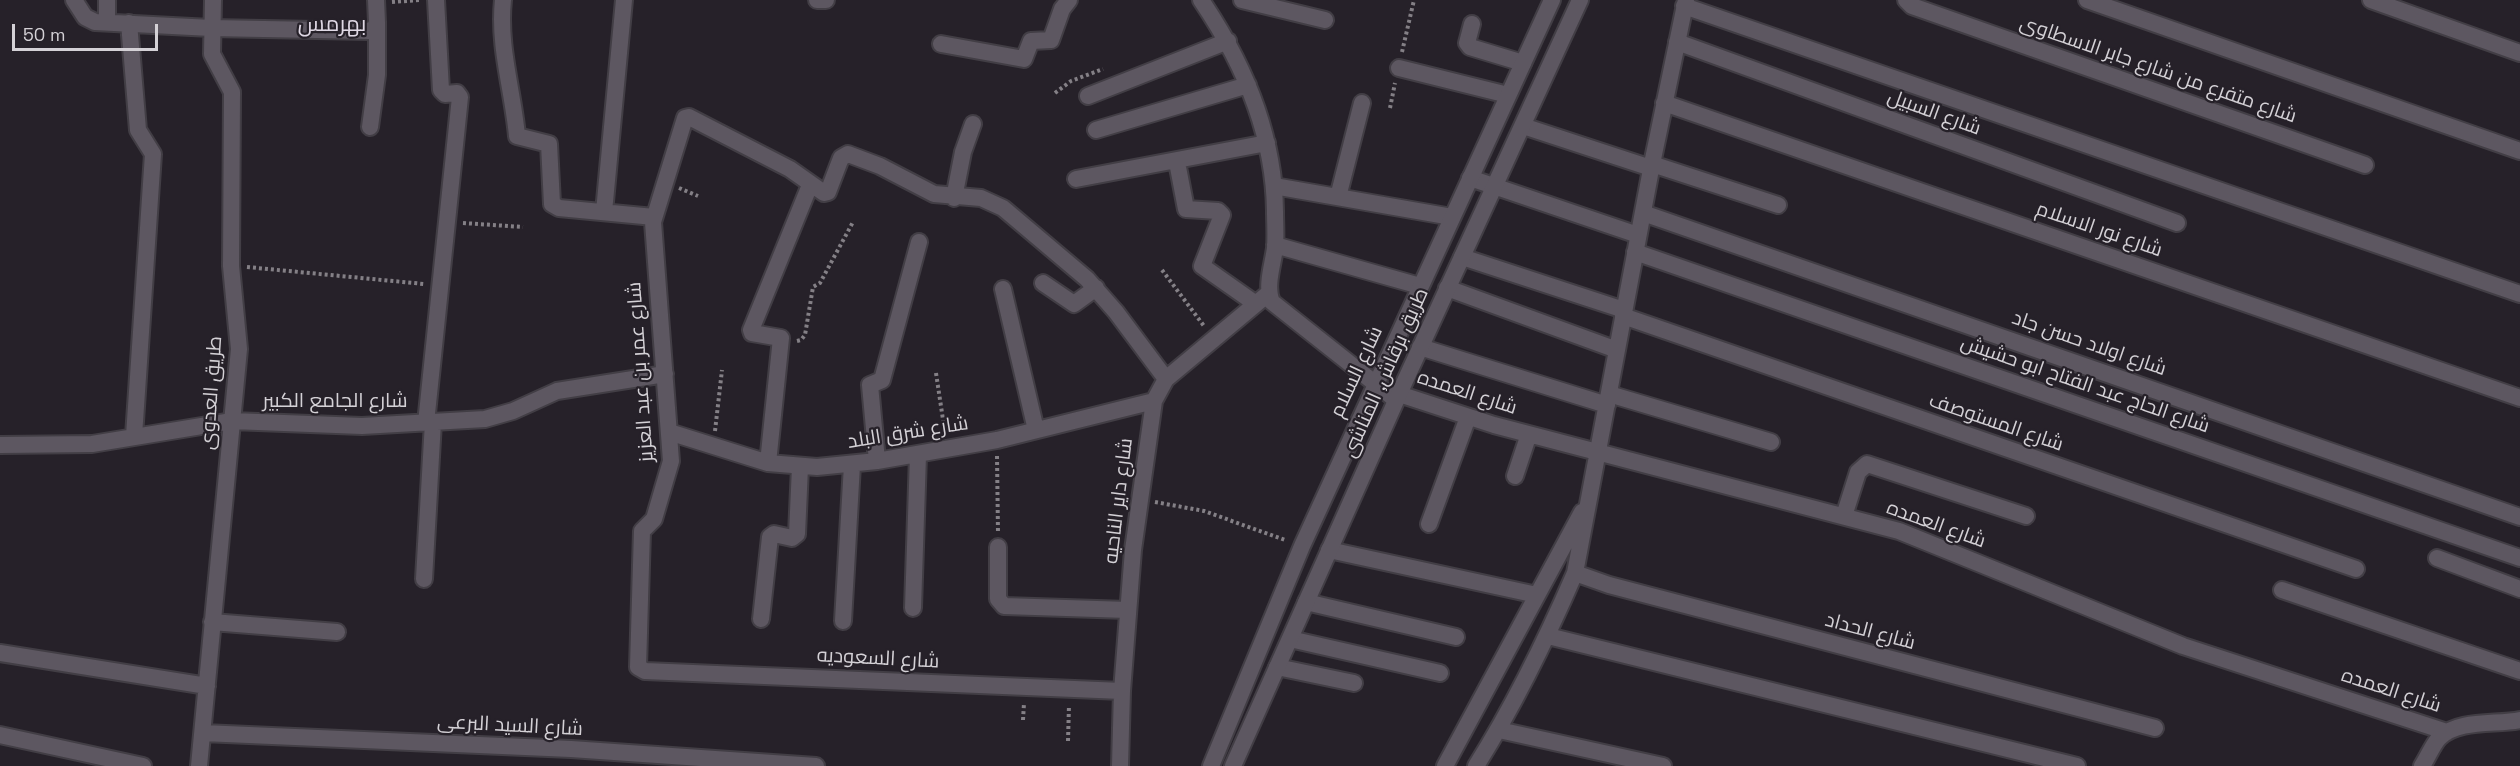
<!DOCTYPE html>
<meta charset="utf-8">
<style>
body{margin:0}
#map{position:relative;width:2520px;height:766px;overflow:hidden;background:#262129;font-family:"Space Grotesk",sans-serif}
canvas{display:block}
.scale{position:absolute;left:12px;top:24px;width:146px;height:27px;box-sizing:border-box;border:3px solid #d4d1d6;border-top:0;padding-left:8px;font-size:18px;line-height:21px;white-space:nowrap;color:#d4d1d6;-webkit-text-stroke:4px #262129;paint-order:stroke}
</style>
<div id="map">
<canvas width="2520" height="766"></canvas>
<div class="scale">50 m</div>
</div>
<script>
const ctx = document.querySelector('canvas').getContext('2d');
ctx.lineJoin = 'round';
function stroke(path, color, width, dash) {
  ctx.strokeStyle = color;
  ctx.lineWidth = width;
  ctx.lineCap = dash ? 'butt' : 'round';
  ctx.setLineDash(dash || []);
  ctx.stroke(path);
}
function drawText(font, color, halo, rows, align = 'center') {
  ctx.font = font + ' "Space Grotesk",Cairo,sans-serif';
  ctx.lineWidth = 4.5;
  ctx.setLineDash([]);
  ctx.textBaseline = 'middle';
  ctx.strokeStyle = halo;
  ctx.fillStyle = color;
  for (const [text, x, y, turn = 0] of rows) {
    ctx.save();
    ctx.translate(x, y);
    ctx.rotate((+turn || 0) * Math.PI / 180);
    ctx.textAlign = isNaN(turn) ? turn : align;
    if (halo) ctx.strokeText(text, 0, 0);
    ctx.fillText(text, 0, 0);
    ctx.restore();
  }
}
const minor = new Path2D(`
 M74 0 85 17 95 22 211 28 369 31 375 28 377 22 376 0
 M503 0C498 46 513 91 517 136L549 144 552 204 559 208 654 217
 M817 0H826
 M1201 0C1243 62 1274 134 1275 211 1275 223 1276 235 1275 248 1273 264 1265 287 1272 302L1396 400
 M1242 0 1325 20
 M1906 0 1912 6 2365 165
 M2087 0 2520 151
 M2371 0 2520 53
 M1684 6 2520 294
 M107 22V0
 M129 23 138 130 153 154 134 436
 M1472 24 1467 43 1470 47 1523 63
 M1677 42 2177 223
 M941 44 1024 59 1031 41 1051 40 1062 9 1069 0
 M1399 68 1508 95
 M1088 96 1228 41
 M1664 103 2520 398
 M1523 126 1651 168
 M370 127 377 75V22
 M1096 130 1248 85
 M1177 162 1186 209 1218 211 1222 215 1202 266 1256 304
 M1652 164 1778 205
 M1470 178 1638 235
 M1076 179 1267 143
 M1274 186 1452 217
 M1338 197 1362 103
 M954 198 963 152 973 124
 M604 212 624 0
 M1643 213 2520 517
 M1275 245 1420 286
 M1635 252 2520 558
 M1462 257 1624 310
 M1043 283 1074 304 1096 288
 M1447 288 1617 350
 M1003 289 1036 430
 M1623 316 2356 569
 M1420 347 1607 405
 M1399 394 1494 425 1899 531 2183 646 2447 732
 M1609 394 1771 442
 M426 423 460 97 457 93 445 94 441 90 436 0
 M669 432 768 463 817 467 877 461 997 440 1154 401
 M0 445 92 444 232 421 362 426 485 419 513 411 557 391 665 374
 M877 461 870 385 882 380 919 242
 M768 463 781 338 752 333 751 330 810 185
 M1515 476 1529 434
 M1844 516 1858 472 1867 464 2026 516
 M1429 524 1468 417
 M998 547V599L1004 606 1128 610
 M1329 550 1537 595
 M2437 558 2520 589
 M1575 573 1609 585 2155 728
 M424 579 433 422
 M2282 590 2520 671
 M1306 602 1456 637
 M913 608 918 455
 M761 619 770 537 774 534 792 538 797 534 800 467
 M843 621 852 465
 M212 622 337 632
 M1548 636 2077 766
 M1290 639 1440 673
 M0 653 207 686
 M1277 667 1354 683
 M1122 691 645 671 638 667 642 531 654 519 671 461 653 222 685 118 689 117 790 169 824 193 828 192 841 158 848 154 880 166 934 194 981 198 1003 208 1087 279 1116 312 1166 379
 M1499 730 1663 766
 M203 733 571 749 816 766
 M0 735 143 766
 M199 766 239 349 231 266 232 92 212 54 213 0
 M1120 766 1122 691 1133 550 1154 401 1166 379 1269 293
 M1445 766 1582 512
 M1476 766C1515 704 1546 640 1575 573L1652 164 1686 0
 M2422 766C2428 757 2432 746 2439 738 2458 719 2496 725 2520 720`);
const tertiary = new Path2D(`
 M1211 766 1302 546 1552 0
 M1233 766 1399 394 1580 0`);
stroke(minor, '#423e45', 20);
stroke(tertiary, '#423e45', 20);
stroke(new Path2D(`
 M392 2 420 0
 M1402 52 1414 0
 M1055 93 1071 81 1103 69
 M1390 108 1395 83
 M679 188 698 196
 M463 223 523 227
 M247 267 424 284
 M1162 270 1204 326
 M797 341 801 340 805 335 813 287 820 283 853 222
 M936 373 945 433
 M715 431 722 370
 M997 456 998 533
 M1155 502 1204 511 1285 540
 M1023 720 1024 703
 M1068 741 1069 705`), '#848086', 4, [3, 3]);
stroke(minor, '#5d5761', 16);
stroke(tertiary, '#5d5761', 16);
drawText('20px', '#d4d1d6', '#262129', [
 ["شارع متفرع من شارع جابر الاسطاوى",2158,70,19],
 ["شارع السبيل",1934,113,20],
 ["شارع نور الاسلام",2099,230,19],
 ["شارع اولاد حسن جاد",2089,344,19],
 ["شارع عمر بن عبد العزيز",641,372,-94],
 ["شارع السلام",1357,372,-65],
 ["طريق برقاش, المناشى",1386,373,-66],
 ["شارع الحاج عبد الفتاح ابو حشيش",2085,385,19],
 ["طريق العدوى",212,393,-86],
 ["شارع العمده",1467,393,18],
 ["شارع الجامع الكبير",335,402],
 ["شارع المستوصف",1996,423,19],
 ["شارع شرق البلد",908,433,-9],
 ["شارع داير الناحيه",1119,501,-83],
 ["شارع العمده",1936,525,20],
 ["شارع الحداد",1870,632,15],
 ["شارع السعوديه",878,659,3],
 ["شارع العمده",2391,691,18],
 ["شارع السيد البرعى",510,726,3]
]);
drawText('22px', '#e0d9e5', '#262129', [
 ["بهرمس",332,25]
]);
</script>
